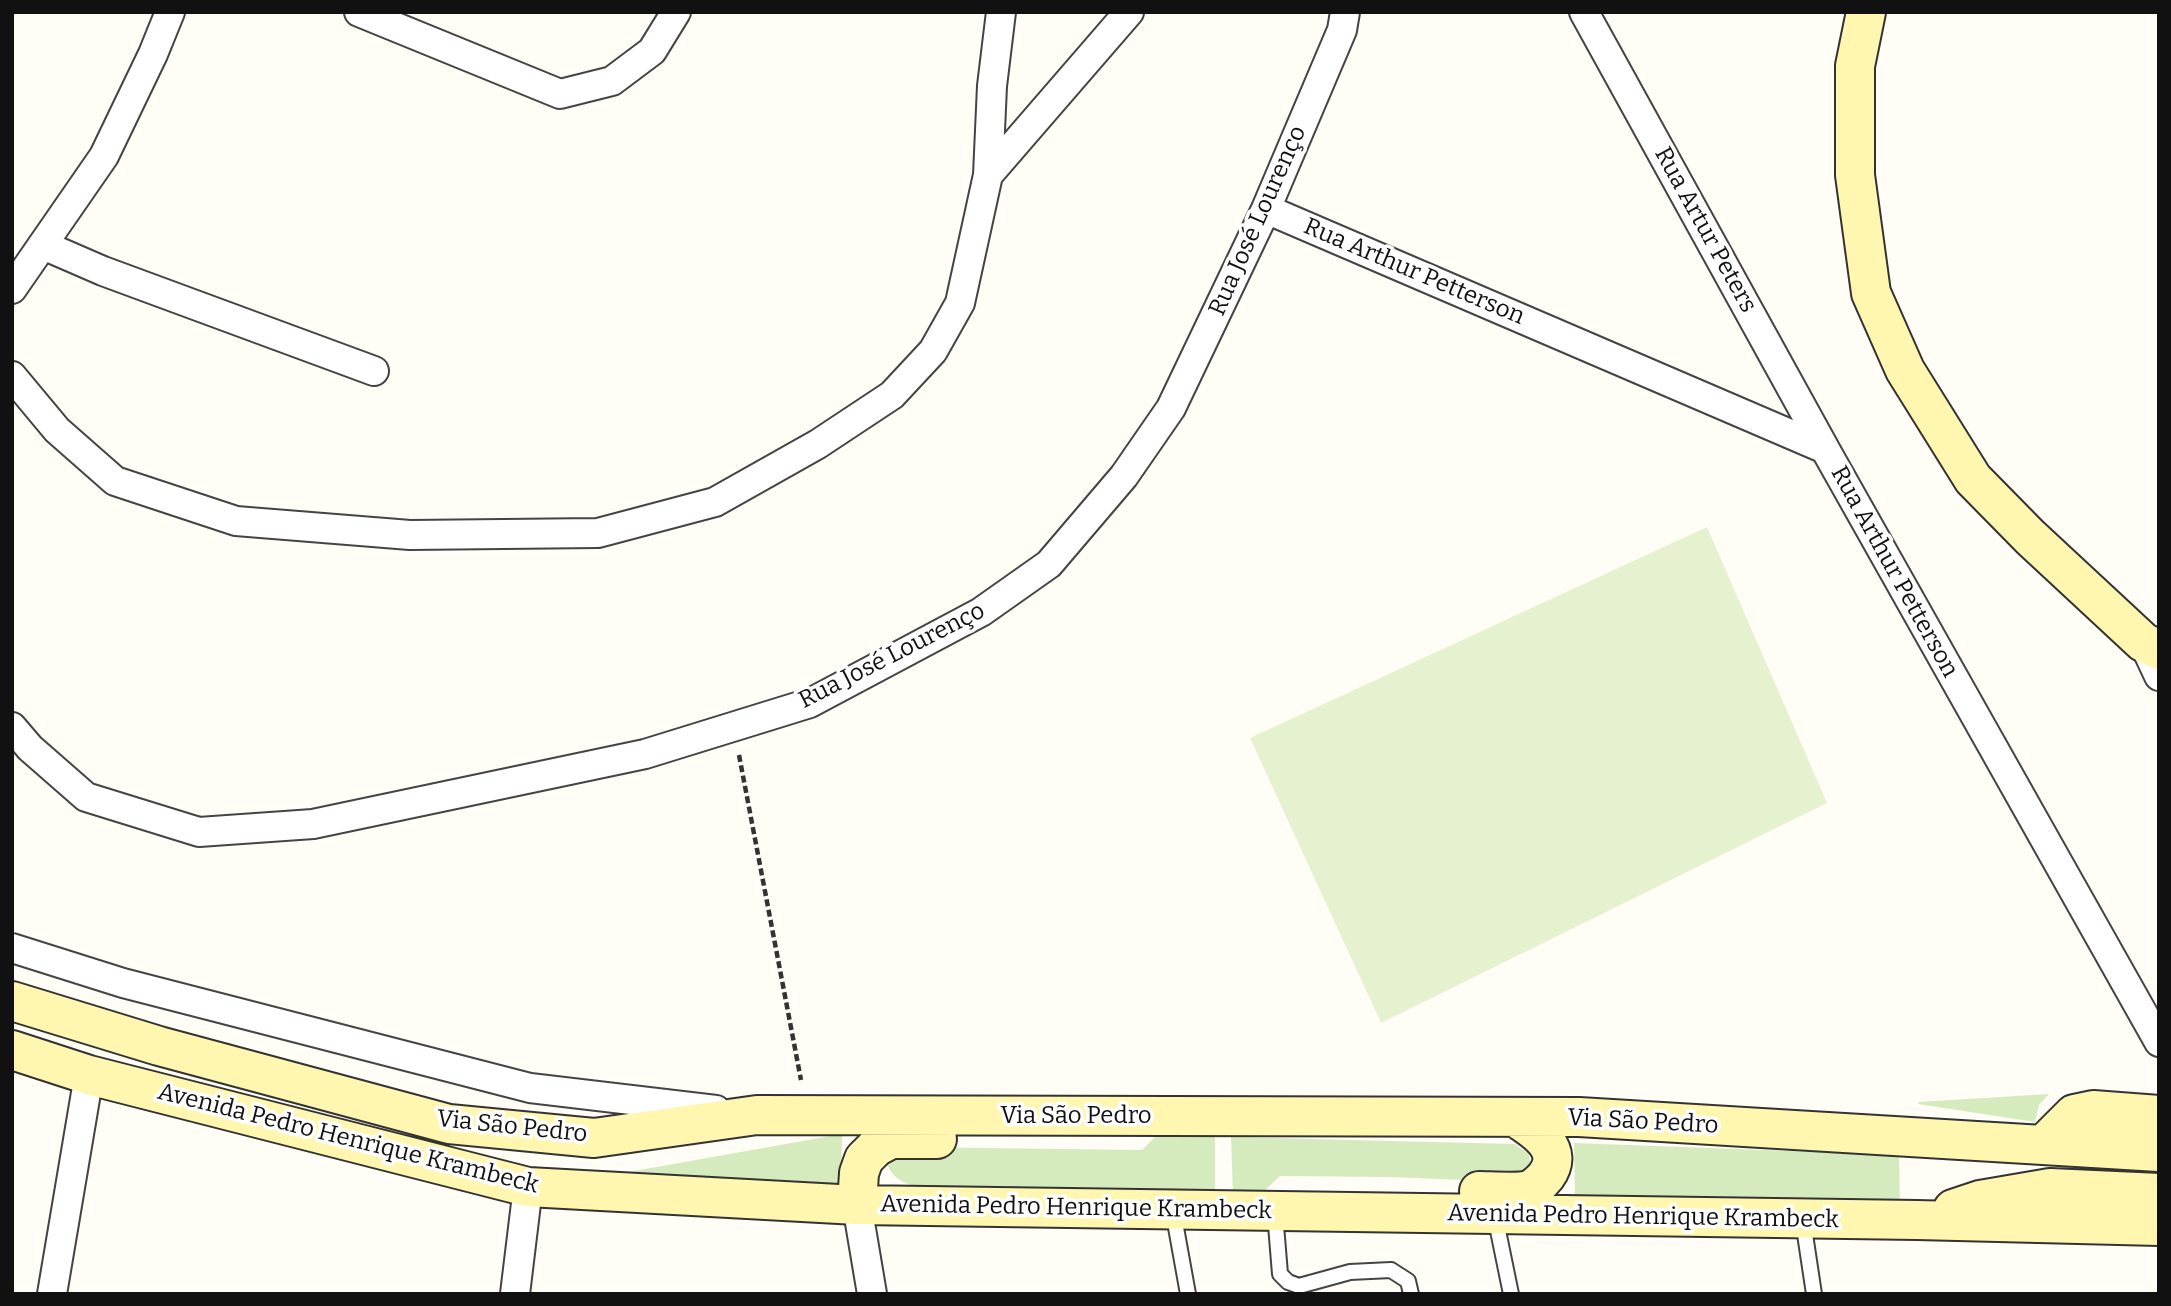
<!DOCTYPE html>
<meta charset="utf-8">
<style>
body{margin:0}
#map{position:relative;width:2171px;height:1306px;overflow:hidden;background:#fffdf5;font-family:Bitter,serif}
canvas{display:block}
.frame{position:absolute;inset:0;border:14px solid #111;pointer-events:none}
</style>
<div id="map">
<canvas width="2171" height="1306"></canvas>
<div class="frame"></div>
</div>
<script>
const ctx = document.querySelector('canvas').getContext('2d');
ctx.lineJoin = 'round';
function fill(path, color) {
  ctx.fillStyle = color;
  ctx.fill(path, 'evenodd');
}
function stroke(path, color, width, dash) {
  ctx.strokeStyle = color;
  ctx.lineWidth = width;
  ctx.lineCap = dash ? 'butt' : 'round';
  ctx.setLineDash(dash || []);
  ctx.stroke(path);
}
function drawText(font, color, halo, rows, align = 'center') {
  ctx.font = font + ' Bitter,serif';
  ctx.lineWidth = 7;
  ctx.setLineDash([]);
  ctx.textBaseline = 'middle';
  ctx.strokeStyle = halo;
  ctx.fillStyle = color;
  for (const [text, x, y, turn = 0] of rows) {
    ctx.save();
    ctx.translate(x, y);
    ctx.rotate((+turn || 0) * Math.PI / 180);
    ctx.textAlign = isNaN(turn) ? turn : align;
    if (halo) ctx.strokeText(text, 0, 0);
    ctx.fillText(text, 0, 0);
    ctx.restore();
  }
}
fill(new Path2D(`
 M2049 1094 2039 1105 2035 1122 1918 1104 1919 1102Z
 M842 1134 841 1189 606 1176Z
 M1157 1135 1215 1137V1197L915 1186C901 1183 890 1175 886 1161L903 1147 1142 1150Z
 M1231 1137 1514 1144 1528 1153C1533 1170 1527 1171 1516 1182L1389 1177 1280 1176 1258 1197H1233Z
 M1574 1143 1899 1155 1900 1207 1575 1198Z`), '#d5ebbd');
fill(new Path2D(`
 M1707 527 1827 803 1381 1023 1250 738Z`), '#e6f2cf');
const lane = new Path2D(`
 M1173 1211 1188 1294
 M1275 1213 1280 1274 1288 1282 1299 1286 1350 1272 1391 1270 1408 1281 1411 1294
 M1495 1216 1511 1294
 M1803 1221 1814 1294`);
const street = new Path2D(`
 M359 12 560 94 612 81 652 51 676 12
 M1584 12 1825 449
 M988 175 992 86 1001 12
 M1266 209 1825 449 2159 1042
 M43 245 103 271 374 371
 M12 289 104 156 153 54 170 12
 M12 376 57 430 115 481 236 521 410 535 598 533 715 502 818 444 892 395 933 351 960 303 988 175 1129 12
 M2143 642 2159 676
 M12 727 30 748 86 797 199 832 313 824 645 754 810 703 981 612 1049 564 1124 476 1171 408 1266 209 1342 30 1345 12
 M12 948 123 983 530 1088 716 1110
 M857 1205 872 1294
 M52 1294 89 1075
 M515 1294 528 1187`);
const secondary = new Path2D(`
 M1866 12 1855 66V175L1871 293 1905 370 1973 479 2030 537 2143 642 2159 650
 M12 1001 159 1046 449 1124 594 1138 757 1115 1579 1117 2159 1152
 M12 1050 89 1075 528 1187 857 1205 1917 1220 2159 1226
 M2043 1145 2074 1114 2093 1110 2159 1115
 M1479 1191C1490 1191 1520 1193 1529 1190 1535 1188 1542 1181 1546 1176 1566 1149 1535 1130 1515 1117
 M857 1205 859 1173 864 1159 876 1147 891 1139H937
 M1953 1209 1980 1200 2050 1188 2159 1193`);
stroke(lane, '#444', 18);
stroke(street, '#444', 32);
stroke(secondary, '#333', 42);
stroke(new Path2D(`
 M739 755 801 1080`), '#333', 4.5, [7, 3.5]);
stroke(lane, '#fff', 14);
stroke(street, '#fff', 28);
stroke(secondary, '#fff6b0', 38);
drawText('24px', '#111', '#fff', [
 ["Rua José Lourenço",1258,221,-66],
 ["Rua Artur Peters",1705,230,61],
 ["Rua Arthur Petterson",1414,272,23],
 ["Rua Arthur Petterson",1894,572,61],
 ["Rua José Lourenço",892,656,-27],
 ["Via São Pedro",1076,1116],
 ["Via São Pedro",1643,1122,3],
 ["Via São Pedro",512,1127,6],
 ["Avenida Pedro Henrique Krambeck",348,1139,14],
 ["Avenida Pedro Henrique Krambeck",1076,1208,1],
 ["Avenida Pedro Henrique Krambeck",1643,1217,1]
]);
</script>
